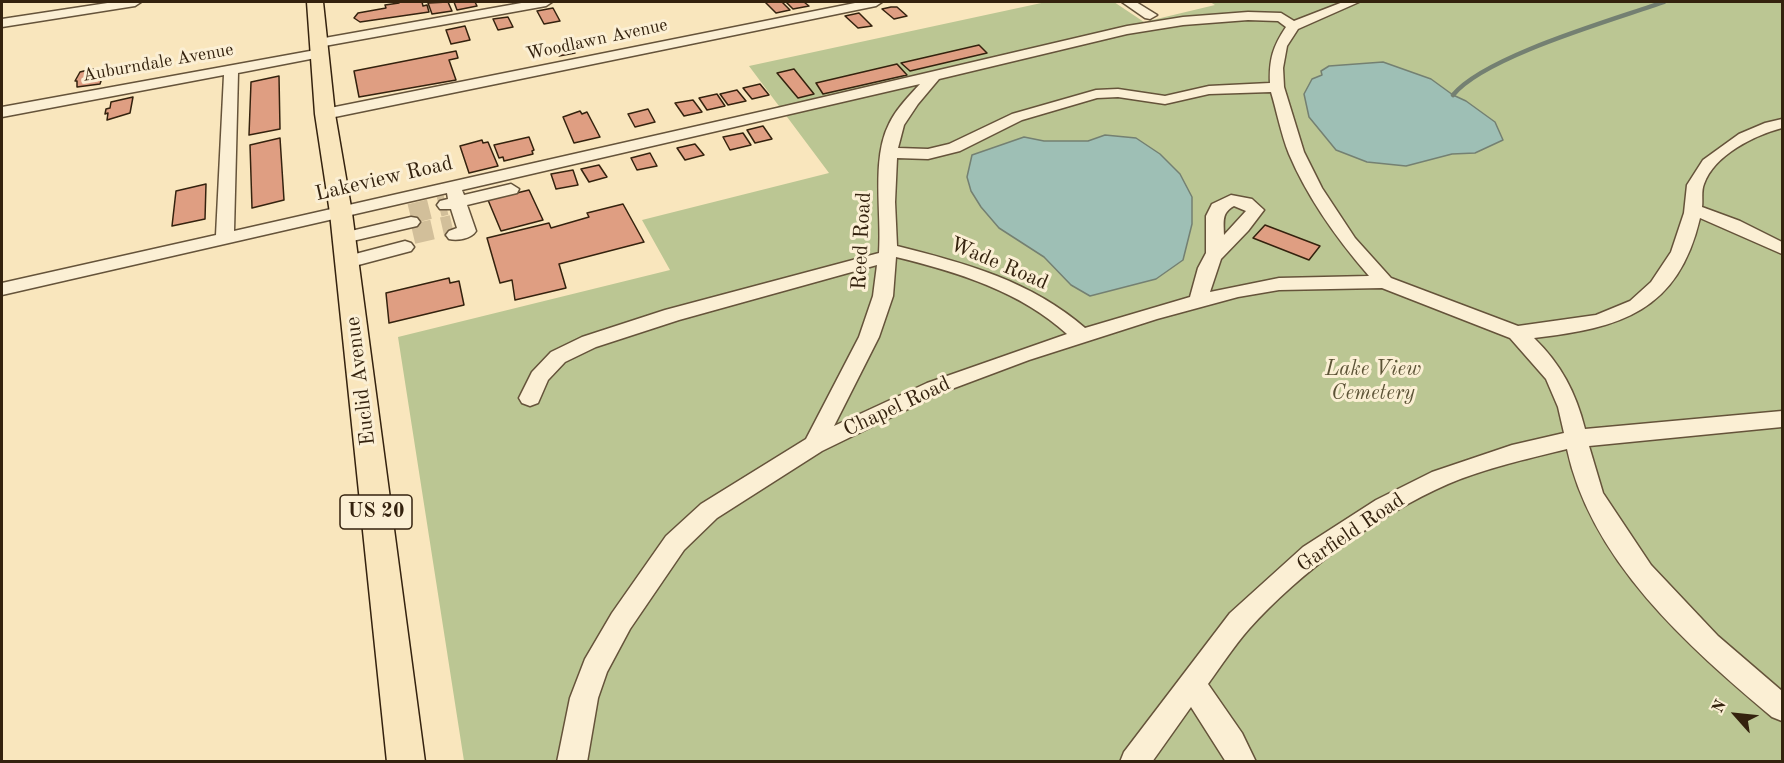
<!DOCTYPE html>
<style>
body{margin:0}
#map{position:relative;width:1784px;height:763px;overflow:hidden;background:#f9e6bd;font-family:"Old Standard TT",serif}
canvas{display:block}
.frame{position:absolute;inset:0;border:3px solid #34220e;pointer-events:none}
.north{position:absolute;left:1706px;top:685px;width:60px;height:60px;-webkit-text-stroke:4px #fbefd4;paint-order:stroke;rotate:297deg;font-size:16px;font-weight:700;line-height:24px;text-align:center;color:#34220e}
.north::after{content:'';display:block;margin:auto;width:21px;height:27px;background:#34220e;clip-path:polygon(50% 0,100% 100%,50% 72%,0 100%)}
</style>
<div id="map">
<canvas width="1784" height="763"></canvas>
<div class="frame"></div>
<div class="north">N</div>
</div>
<script>
const ctx = document.querySelector('canvas').getContext('2d');
ctx.lineJoin = 'round';
function fill(path, color) {
  ctx.fillStyle = color;
  ctx.fill(path, 'evenodd');
}
function stroke(path, color, width, dash) {
  ctx.strokeStyle = color;
  ctx.lineWidth = width;
  ctx.lineCap = dash ? 'butt' : 'round';
  ctx.setLineDash(dash || []);
  ctx.stroke(path);
}
function drawText(font, color, halo, rows, align = 'center') {
  ctx.font = font + ' "Old Standard TT",serif';
  ctx.lineWidth = 6;
  ctx.setLineDash([]);
  ctx.textBaseline = 'middle';
  ctx.strokeStyle = halo;
  ctx.fillStyle = color;
  for (const [text, x, y, turn = 0] of rows) {
    ctx.save();
    ctx.translate(x, y);
    ctx.rotate((+turn || 0) * Math.PI / 180);
    ctx.textAlign = isNaN(turn) ? turn : align;
    if (halo) ctx.strokeText(text, 0, 0);
    ctx.fillText(text, 0, 0);
    ctx.restore();
  }
}
fill(new Path2D(`
 M1046 2H1114L1144 22 1215 5 1210 2H1782V761H464L398 337 670 270 642 220 829 173 749 66Z`), '#bbc693');
const water = new Path2D(`
 M1383 62 1431 79 1453 95 1466 101 1495 122 1503 140 1475 153 1452 154 1406 166 1367 162 1336 150 1309 117 1304 94 1312 79 1322 75 1321 71 1329 66Z
 M1105 135 1136 138 1160 154 1180 174 1192 197V224L1183 260 1156 279 1090 296 1071 285 1044 257 999 228 981 207 971 191 967 177 972 155 1024 137 1044 141H1088Z`);
fill(water, '#9ebfb5');
stroke(water, '#748072', 1.5);
stroke(new Path2D(`
 M1453 95C1485 56 1613 20 1664 2`), '#748072', 4.5);
const building = new Path2D(`
 M399 2H422L423 6 427 5 429 12 360 22 354 18 358 13 386 8 385 5 399 3Z
 M448 2 452 11 432 14 428 3Z
 M454 2H475L477 6 457 10Z
 M765 2H782L790 10 776 13Z
 M786 2H804L809 6 793 9Z
 M891 7H897L907 16 894 19 882 9Z
 M553 8 560 21 544 24 537 11Z
 M859 13 872 26 858 28 845 16Z
 M508 17 513 27 498 30 493 19Z
 M465 26 470 40 451 44 446 30Z
 M570 42 575 53 559 56 554 46Z
 M979 45 987 53 910 71 901 63Z
 M456 51 458 58 449 60 456 80 359 97 354 71Z
 M897 64 907 75 823 94 816 83Z
 M92 69H105L100 84 77 87V81H75L80 72Z
 M794 69 814 94 798 98 777 73Z
 M279 76 280 129 249 135 251 82Z
 M760 84 769 95 752 99 743 88Z
 M737 90 746 101 728 105 720 94Z
 M717 94 725 106 707 110 699 98Z
 M133 97 130 113 107 120 108 113 105 114 106 109 110 108 111 102Z
 M693 100 702 112 684 116 675 103Z
 M648 109 655 122 635 127 628 114Z
 M580 111 582 114 587 112 600 137 574 143 563 117Z
 M763 126 772 139 755 143 747 130Z
 M743 133 751 145 730 150 723 137Z
 M529 137 534 150 532 151 533 154 504 161 503 157 499 158 494 145Z
 M280 138 284 200 252 208 250 145Z
 M482 140 483 143 488 142 498 166 469 173 460 146Z
 M695 144 704 155 685 160 677 148Z
 M650 153 657 166 637 170 631 158Z
 M599 165 607 177 589 182 581 169Z
 M573 170 578 185 556 189 551 174Z
 M206 184 205 219 172 226 176 191Z
 M529 190 543 220 501 231 488 200Z
 M623 204 644 242 559 264 566 288 515 300 512 280 500 283 487 238 549 223 551 228 589 217 587 213Z
 M1265 225 1320 246 1309 260 1253 238Z
 M449 278 450 283 459 281 464 305 389 323 386 293Z`);
fill(building, '#df9e82');
stroke(building, '#34220e', 1.5);
stroke(new Path2D(`
 M410 214 446 205
 M413 234 452 225`), '#d2bf9a', 20, [20, 10]);
const minor = new Path2D(`
 M114 2H141L135 6 2 27V19Z
 M527 2H552L546 6 319 47 312 43 319 39Z
 M860 2H882L876 6 325 119 317 114 325 109Z
 M1122 2H1136L1157 15 1150 19 1145 18Z
 M1343 2H1359L1298 29 1287 46 1283 68 1284 87 1304 152 1322 188 1355 238 1391 278 1518 326 1596 315 1630 301 1651 282 1671 252 1684 213 1687 185 1703 160 1739 134 1765 123 1782 119V128C1755 135 1714 155 1704 184 1701 191 1703 200 1702 207L1740 221 1782 242V254L1700 218C1678 312 1620 328 1534 338 1561 364 1576 393 1585 429L1782 411V427L1589 446 1603 493 1651 565 1718 636 1782 691V721L1772 717C1688 646 1591 561 1567 449 1527 459 1486 468 1448 484 1379 514 1299 573 1249 629 1234 646 1221 666 1208 684L1242 733 1256 762H1226L1191 707 1152 762H1120L1124 752 1230 613 1303 547 1376 500 1432 472 1512 445 1564 433 1558 407 1546 379 1510 338 1382 288 1279 290 1238 297 1157 319 1029 360 941 393 822 451 717 518 684 550 630 629 607 672 598 698 587 762H557L570 698 585 659 612 613 666 536 701 504 806 439 859 337 873 296 877 265 679 320 596 347 565 362 548 380 538 403 530 406 522 403 519 398 532 372 551 352 582 337 665 310 879 253C882 214 871 159 889 124 896 109 909 96 920 84L462 190 464 195 511 184 519 189 517 193 467 205 476 231C471 239 457 241 449 239L446 235 449 231 457 228 451 209H440L437 205 440 201 448 199 447 193 2 295V283L216 235 224 75 2 117V107L321 49 326 50 328 53 326 56 238 73 234 231 777 108 1127 26 1183 17 1248 12 1281 13 1294 21ZM1248 20 1278 21 1286 27C1273 46 1269 60 1270 83L1209 86 1165 96 1118 89 1096 90 1012 114 949 144 928 149 898 148 904 125 918 104 939 79 1127 34 1183 25ZM1271 92C1277 112 1281 134 1289 154 1308 199 1337 239 1369 276L1279 278 1210 292 1221 259 1248 231 1264 210 1252 199 1231 195 1212 204 1206 216V253L1198 268 1190 297 1085 328C1031 281 965 263 897 246L895 202 897 158 928 159 960 151 1022 120 1097 98 1118 97 1165 104 1209 94ZM1234 206 1246 211 1224 235C1224 222 1221 213 1234 206ZM896 257C957 272 1020 291 1067 334L927 383 834 426 879 337 893 296Z
 M411 217 417 218 420 222 417 226 344 243 338 242 335 238 338 234Z
 M405 241 411 243 414 247 411 251 347 268 340 266 338 262 340 258Z`);
const major = new Path2D(`
 M307 2H323L335 114 352 213 425 762H387L330 213 315 114Z`);
stroke(minor, '#65533a', 3);
stroke(major, '#34220e', 3);
fill(minor, '#fbefd4');
fill(major, '#f9e6bd');
drawText('18px', '#34220e', '#fbefd4', [
 ["Woodlawn Avenue",597,40,-12],
 ["Auburndale Avenue",158,63,-10]
]);
for (const [x, y, w] of [
 [376,512,72]
]) {
  const box = new Path2D();
  box.roundRect(x - w / 2, y - 17, w, 34, 4.5);
  ctx.fillStyle = '#fbefd4';
  ctx.fill(box);
  stroke(box, '#34220e', 1.5);
}
drawText('bold 20px', '#34220e', null, [
 ["US 20",376,512]
]);
drawText('21px', '#34220e', '#fbefd4', [
 ["Lakeview Road",384,179,-13],
 ["Reed Road",862,241,-87],
 ["Wade Road",999,264,23],
 ["Euclid Avenue",361,381,-97],
 ["Chapel Road",897,407,-25],
 ["Garfield Road",1351,533,-34]
]);
drawText('italic 21px', '#5c5336', '#fbefd4', [
 ["Lake View",1373,369],
 ["Cemetery",1373,393]
]);
</script>
